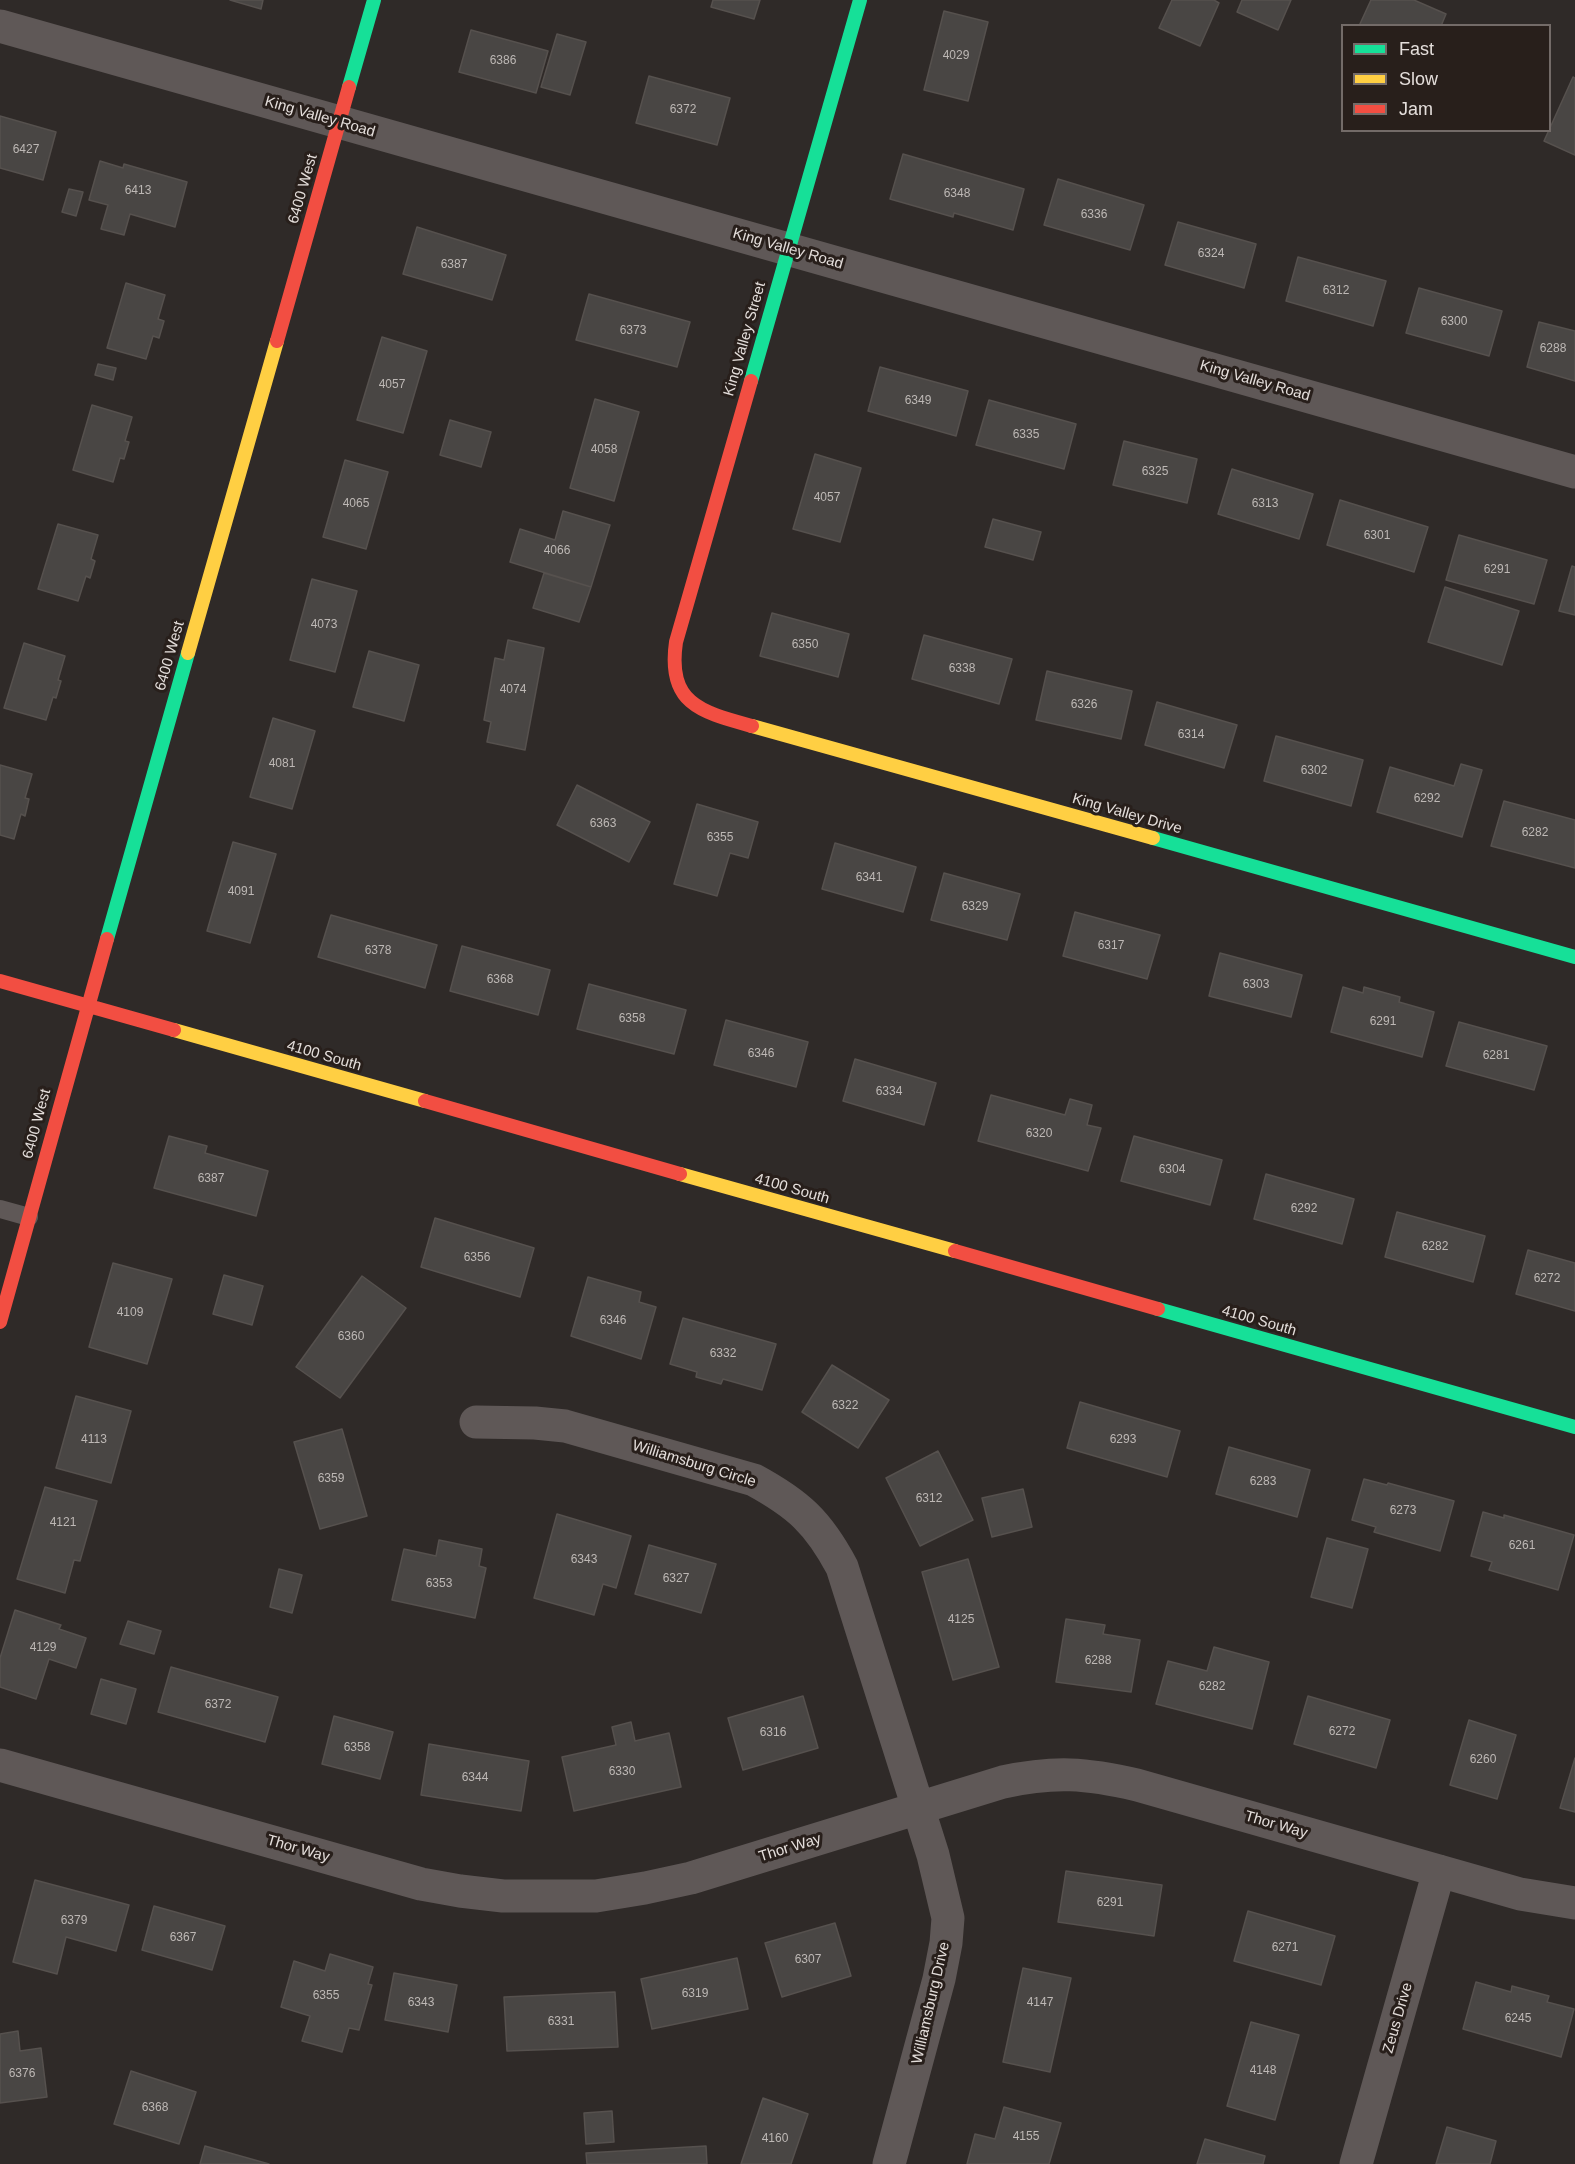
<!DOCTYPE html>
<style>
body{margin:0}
#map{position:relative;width:1575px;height:2164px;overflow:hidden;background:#2f2a28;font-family:Helvetica,sans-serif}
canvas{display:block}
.legend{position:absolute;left:1341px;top:24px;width:210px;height:108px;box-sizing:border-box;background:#281f1b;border:2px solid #736b68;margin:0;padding:8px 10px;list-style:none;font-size:18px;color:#e4dedb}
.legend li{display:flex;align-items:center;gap:12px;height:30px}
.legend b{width:30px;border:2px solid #736b68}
</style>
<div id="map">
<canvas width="1575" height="2164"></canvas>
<ul class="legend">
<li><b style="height:8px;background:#16e098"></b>Fast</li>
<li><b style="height:8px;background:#ffcf43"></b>Slow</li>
<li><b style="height:8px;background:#f24e42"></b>Jam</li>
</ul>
</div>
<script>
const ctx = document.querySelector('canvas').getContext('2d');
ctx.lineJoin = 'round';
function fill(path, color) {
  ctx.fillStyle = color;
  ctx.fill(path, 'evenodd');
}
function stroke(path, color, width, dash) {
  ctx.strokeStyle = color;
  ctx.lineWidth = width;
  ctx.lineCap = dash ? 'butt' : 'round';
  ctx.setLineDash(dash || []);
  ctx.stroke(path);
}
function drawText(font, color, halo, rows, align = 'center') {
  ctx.font = font + ' Helvetica,sans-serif';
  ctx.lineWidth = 6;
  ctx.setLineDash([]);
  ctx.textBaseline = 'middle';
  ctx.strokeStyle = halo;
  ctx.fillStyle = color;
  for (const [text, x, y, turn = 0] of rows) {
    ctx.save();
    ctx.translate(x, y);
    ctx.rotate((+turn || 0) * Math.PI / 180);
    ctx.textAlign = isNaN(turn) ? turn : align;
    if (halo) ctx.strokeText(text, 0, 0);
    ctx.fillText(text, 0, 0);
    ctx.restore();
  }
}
const building = new Path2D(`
 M230 0H263L261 9Z
 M713 0H760L754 19 711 7Z
 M1172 0H1214L1219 3 1200 46 1159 28Z
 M1242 0H1291L1278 30 1237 12Z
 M1371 0H1414L1446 14 1441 26H1359Z
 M944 11 988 22 968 101 924 90Z
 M471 30 548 51 536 93 459 72Z
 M557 34 586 42 570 95 541 87Z
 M649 76 730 98 717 145 636 123Z
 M1573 77 1575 78V155L1544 141Z
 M0 116 56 132 43 180 0 168Z
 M903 154 1024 189 1013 230 954 213 953 217 890 199Z
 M100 161 123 168 124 164 187 182 175 227 130 214 124 235 101 229 108 205 89 200Z
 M1058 179 1144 205 1130 250 1044 225Z
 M69 189 83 192 76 216 62 212Z
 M1178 222 1256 244 1244 288 1165 265Z
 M417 227 506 255 492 300 403 274Z
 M1298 257 1386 281 1373 326 1286 301Z
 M126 283 165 295 158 319 164 321 159 338 153 336 146 359 107 348Z
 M1419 288 1502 311 1489 356 1406 333Z
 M589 294 690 322 677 367 576 340Z
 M1539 322 1575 331V381L1527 367Z
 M382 337 427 351 403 433 357 420Z
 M98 364 116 368 113 380 95 375Z
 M880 367 968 391 956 436 868 411Z
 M595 399 639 412 614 501 570 488Z
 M989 400 1076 424 1064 469 976 445Z
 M92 405 132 417 125 441 129 442 124 459 120 458 113 482 73 470Z
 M450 420 491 432 481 467 440 455Z
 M1124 441 1197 459 1187 503 1113 485Z
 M815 454 861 468 840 542 793 529Z
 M345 460 388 472 366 549 323 537Z
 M1232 469 1313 494 1299 539 1218 514Z
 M1340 500 1428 527 1414 572 1327 545Z
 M563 511 610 525 591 587 510 562 520 529 555 540Z
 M993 519 1041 532 1033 560 985 547Z
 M58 524 98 535 91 559 95 561 90 578 86 576 78 601 38 589Z
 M1459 535 1547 560 1534 604 1446 580Z
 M1572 566 1575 567V615L1559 611Z
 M544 573 591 587 579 622 533 608Z
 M312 579 357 591 335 672 290 660Z
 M1445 587 1519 611 1502 665 1428 642Z
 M772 613 849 634 838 677 760 656Z
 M924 635 1012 659 999 704 912 679Z
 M508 640 544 648 525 750 487 742 491 722 484 720 495 658 504 660Z
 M24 643 65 656 58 680 61 681 56 698 53 697 46 720 4 708Z
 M369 651 419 665 404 721 353 707Z
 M1047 671 1132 691 1121 739 1036 720Z
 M1157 702 1237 725 1224 768 1145 745Z
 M273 718 315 731 292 809 250 797Z
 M1276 736 1363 760 1351 806 1264 781Z
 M1461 764 1482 770 1462 837 1377 812 1390 767 1454 786Z
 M0 765 32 774 25 798 29 799 25 816 21 814 14 839 0 835Z
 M577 785 650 822 629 862 557 825Z
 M1504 801 1575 820V868L1491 846Z
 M697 804 758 822 748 858 730 853 717 896 674 884Z
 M233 842 276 854 250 943 207 931Z
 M835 843 916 867 903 912 822 889Z
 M944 873 1020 894 1007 940 931 920Z
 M1075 912 1160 935 1147 979 1063 956Z
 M331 915 437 945 425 988 318 957Z
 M462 946 550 970 538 1015 450 991Z
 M1220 953 1302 975 1291 1017 1209 996Z
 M589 984 686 1010 674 1054 577 1029Z
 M1343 987 1363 993 1364 987 1400 997 1399 1002 1434 1012 1422 1057 1331 1032Z
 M726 1020 808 1042 796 1087 714 1065Z
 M1459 1022 1547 1046 1534 1090 1446 1066Z
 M855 1059 936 1083 924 1125 843 1101Z
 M991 1095 1065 1115 1070 1099 1092 1105 1087 1125 1101 1128 1088 1171 978 1141Z
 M169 1136 207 1146 205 1153 268 1171 256 1216 154 1188Z
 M1134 1136 1222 1160 1210 1205 1121 1181Z
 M1266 1174 1354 1199 1342 1244 1254 1219Z
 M1397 1212 1485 1236 1473 1282 1385 1257Z
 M435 1218 534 1248 520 1297 421 1267Z
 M1528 1250 1575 1263V1311L1516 1294Z
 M113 1263 172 1279 147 1364 89 1347Z
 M224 1275 263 1286 252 1325 213 1314Z
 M362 1276 406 1308 340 1398 296 1367Z
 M588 1277 641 1292 639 1302 656 1307 641 1359 571 1336Z
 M683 1318 776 1344 762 1390 723 1379 721 1384 696 1377 697 1372 670 1364Z
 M832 1365 889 1400 858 1448 802 1412Z
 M76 1396 131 1411 111 1483 56 1468Z
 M1080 1402 1180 1431 1167 1477 1067 1448Z
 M342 1429 367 1516 320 1529 294 1442Z
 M1229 1447 1310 1470 1297 1517 1216 1494Z
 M938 1451 973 1520 920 1546 886 1478Z
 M1364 1479 1387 1485 1388 1483 1454 1501 1440 1551 1374 1532 1376 1527 1352 1520Z
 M45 1487 97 1501 80 1561 74 1560 65 1593 17 1579Z
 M1023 1489 1032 1527 992 1537 982 1498Z
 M1483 1512 1504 1518V1515L1574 1535 1558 1590 1489 1570 1492 1562 1471 1556Z
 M557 1514 631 1536 616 1588 603 1584 594 1615 534 1598Z
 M1327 1538 1368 1549 1352 1608 1311 1597Z
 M439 1540 482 1549 479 1566 486 1568 475 1618 392 1600 404 1549 436 1556Z
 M649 1545 716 1564 701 1613 635 1594Z
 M968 1559 999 1667 953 1680 922 1572Z
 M279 1569 302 1575 292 1613 270 1607Z
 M15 1610 61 1625 59 1629 86 1638 76 1668 49 1659 36 1699 0 1687V1658Z
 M1066 1619 1105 1625 1103 1634 1140 1640 1131 1692 1056 1682Z
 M128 1621 161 1631 154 1654 120 1644Z
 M1214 1647 1269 1662 1252 1729 1156 1704 1168 1661 1207 1671Z
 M171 1667 278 1697 265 1742 158 1712Z
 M101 1679 136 1689 126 1724 91 1714Z
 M803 1696 818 1748 743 1770 728 1718Z
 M1308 1696 1390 1720 1376 1768 1294 1744Z
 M334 1716 393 1732 380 1779 322 1764Z
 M1469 1720 1516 1735 1497 1799 1450 1785Z
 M631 1722 635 1741 669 1733 681 1787 574 1811 562 1757 616 1745 612 1727Z
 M429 1744 529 1761 521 1811 421 1795Z
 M1575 1758V1812L1560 1808Z
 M1066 1871 1162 1885 1154 1936 1058 1922Z
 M35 1880 129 1905 116 1951 66 1937 57 1974 13 1962Z
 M154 1906 225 1926 212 1970 142 1950Z
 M1248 1911 1335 1936 1321 1985 1234 1961Z
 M835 1923 851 1976 782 1997 765 1943Z
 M330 1954 373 1967 368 1984 372 1985 359 2030 349 2028 342 2052 302 2041 310 2016 281 2007 294 1961 325 1971Z
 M737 1958 748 2009 652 2029 641 1979Z
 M1023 1968 1071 1978 1050 2072 1003 2062Z
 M394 1973 457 1985 448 2032 385 2020Z
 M1476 1982 1511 1992 1512 1986 1549 1996 1547 2002 1574 2009 1561 2057 1463 2029Z
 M615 1992 618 2047 507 2051 504 1997Z
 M1251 2022 1299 2035 1275 2120 1227 2106Z
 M18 2031 20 2051 41 2048 47 2097 0 2103V2034Z
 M131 2071 196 2092 179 2144 114 2124Z
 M763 2098 808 2114 791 2164H741Z
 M1004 2107 1061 2123 1049 2164H967L975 2134 995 2139Z
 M612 2111 614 2142 586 2144 584 2113Z
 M1447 2127 1496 2141 1490 2164H1436Z
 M1205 2139 1265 2156 1263 2164H1197Z
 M205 2146 269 2164H200Z
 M706 2146 707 2164H587L586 2153Z`);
fill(building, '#494644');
stroke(building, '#56514e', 1.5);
stroke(new Path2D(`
 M0 1209 29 1217`), '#5f5857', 18);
stroke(new Path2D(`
 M0 26 1575 472
 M476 1422 535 1423 565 1426 754 1480C798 1504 818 1522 842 1567L933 1855 948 1918 946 1943 939 1979 889 2164
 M0 1765 421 1884 460 1891 503 1896H596L645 1888 691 1878 1003 1782C1054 1771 1086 1773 1137 1785L1520 1894 1575 1903
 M1356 2164 1439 1871`), '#5f5857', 33);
stroke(new Path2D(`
 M349 87 374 0
 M751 381 860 0
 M1153 838 1575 957
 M107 939 188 653
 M1158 1309 1575 1427`), '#16e098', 14);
stroke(new Path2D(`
 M188 653 277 341
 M752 726 1153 838
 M174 1030 425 1101
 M680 1174 955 1251`), '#ffcf43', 14);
stroke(new Path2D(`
 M277 341 349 87
 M751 381 676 642C667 704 701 712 752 726
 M0 981 174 1030
 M425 1101 680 1174
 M955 1251 1158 1309
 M0 1322 107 939`), '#f24e42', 14);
drawText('12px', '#bdb8b5', null, [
 ["4029",956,56],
 ["6386",503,61],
 ["6372",683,110],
 ["6427",26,150],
 ["6413",138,191],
 ["6348",957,194],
 ["6336",1094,215],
 ["6324",1211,254],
 ["6387",454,265],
 ["6312",1336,291],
 ["6300",1454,322],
 ["6373",633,331],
 ["6288",1553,349],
 ["4057",392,385],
 ["6349",918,401],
 ["6335",1026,435],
 ["4058",604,450],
 ["6325",1155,472],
 ["4057",827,498],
 ["4065",356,504],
 ["6313",1265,504],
 ["6301",1377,536],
 ["4066",557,551],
 ["6291",1497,570],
 ["4073",324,625],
 ["6350",805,645],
 ["6338",962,669],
 ["4074",513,690],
 ["6326",1084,705],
 ["6314",1191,735],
 ["4081",282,764],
 ["6302",1314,771],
 ["6292",1427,799],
 ["6363",603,824],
 ["6282",1535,833],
 ["6355",720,838],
 ["6341",869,878],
 ["4091",241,892],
 ["6329",975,907],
 ["6317",1111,946],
 ["6378",378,951],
 ["6368",500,980],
 ["6303",1256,985],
 ["6358",632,1019],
 ["6291",1383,1022],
 ["6346",761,1054],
 ["6281",1496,1056],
 ["6334",889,1092],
 ["6320",1039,1134],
 ["6304",1172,1170],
 ["6387",211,1179],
 ["6292",1304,1209],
 ["6282",1435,1247],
 ["6356",477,1258],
 ["6272",1547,1279],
 ["4109",130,1313],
 ["6346",613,1321],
 ["6360",351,1337],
 ["6332",723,1354],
 ["6322",845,1406],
 ["4113",94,1440],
 ["6293",1123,1440],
 ["6359",331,1479],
 ["6283",1263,1482],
 ["6312",929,1499],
 ["6273",1403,1511],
 ["4121",63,1523],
 ["6261",1522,1546],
 ["6343",584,1560],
 ["6327",676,1579],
 ["6353",439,1584],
 ["4125",961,1620],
 ["4129",43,1648],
 ["6288",1098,1661],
 ["6282",1212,1687],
 ["6372",218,1705],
 ["6272",1342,1732],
 ["6316",773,1733],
 ["6358",357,1748],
 ["6260",1483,1760],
 ["6330",622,1772],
 ["6344",475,1778],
 ["6291",1110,1903],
 ["6379",74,1921],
 ["6367",183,1938],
 ["6271",1285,1948],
 ["6307",808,1960],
 ["6319",695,1994],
 ["6355",326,1996],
 ["6343",421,2003],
 ["4147",1040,2003],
 ["6245",1518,2019],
 ["6331",561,2022],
 ["4148",1263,2071],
 ["6376",22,2074],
 ["6368",155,2108],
 ["4155",1026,2137],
 ["4160",775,2139]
]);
drawText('15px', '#e4dedb', '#281f1b', [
 ["King Valley Road",320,117,16],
 ["6400 West",303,189,-74],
 ["King Valley Road",788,249,16],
 ["King Valley Street",745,339,-74],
 ["King Valley Road",1255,381,16],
 ["6400 West",170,656,-74],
 ["King Valley Drive",1127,814,16],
 ["4100 South",324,1056,16],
 ["6400 West",37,1124,-75],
 ["4100 South",792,1189,16],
 ["4100 South",1259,1321,16],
 ["Williamsburg Circle",694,1464,17],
 ["Thor Way",1276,1825,16],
 ["Thor Way",790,1848,-17],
 ["Thor Way",298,1849,16],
 ["Williamsburg Drive",931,2003,-77],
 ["Zeus Drive",1398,2018,-74]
]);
</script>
